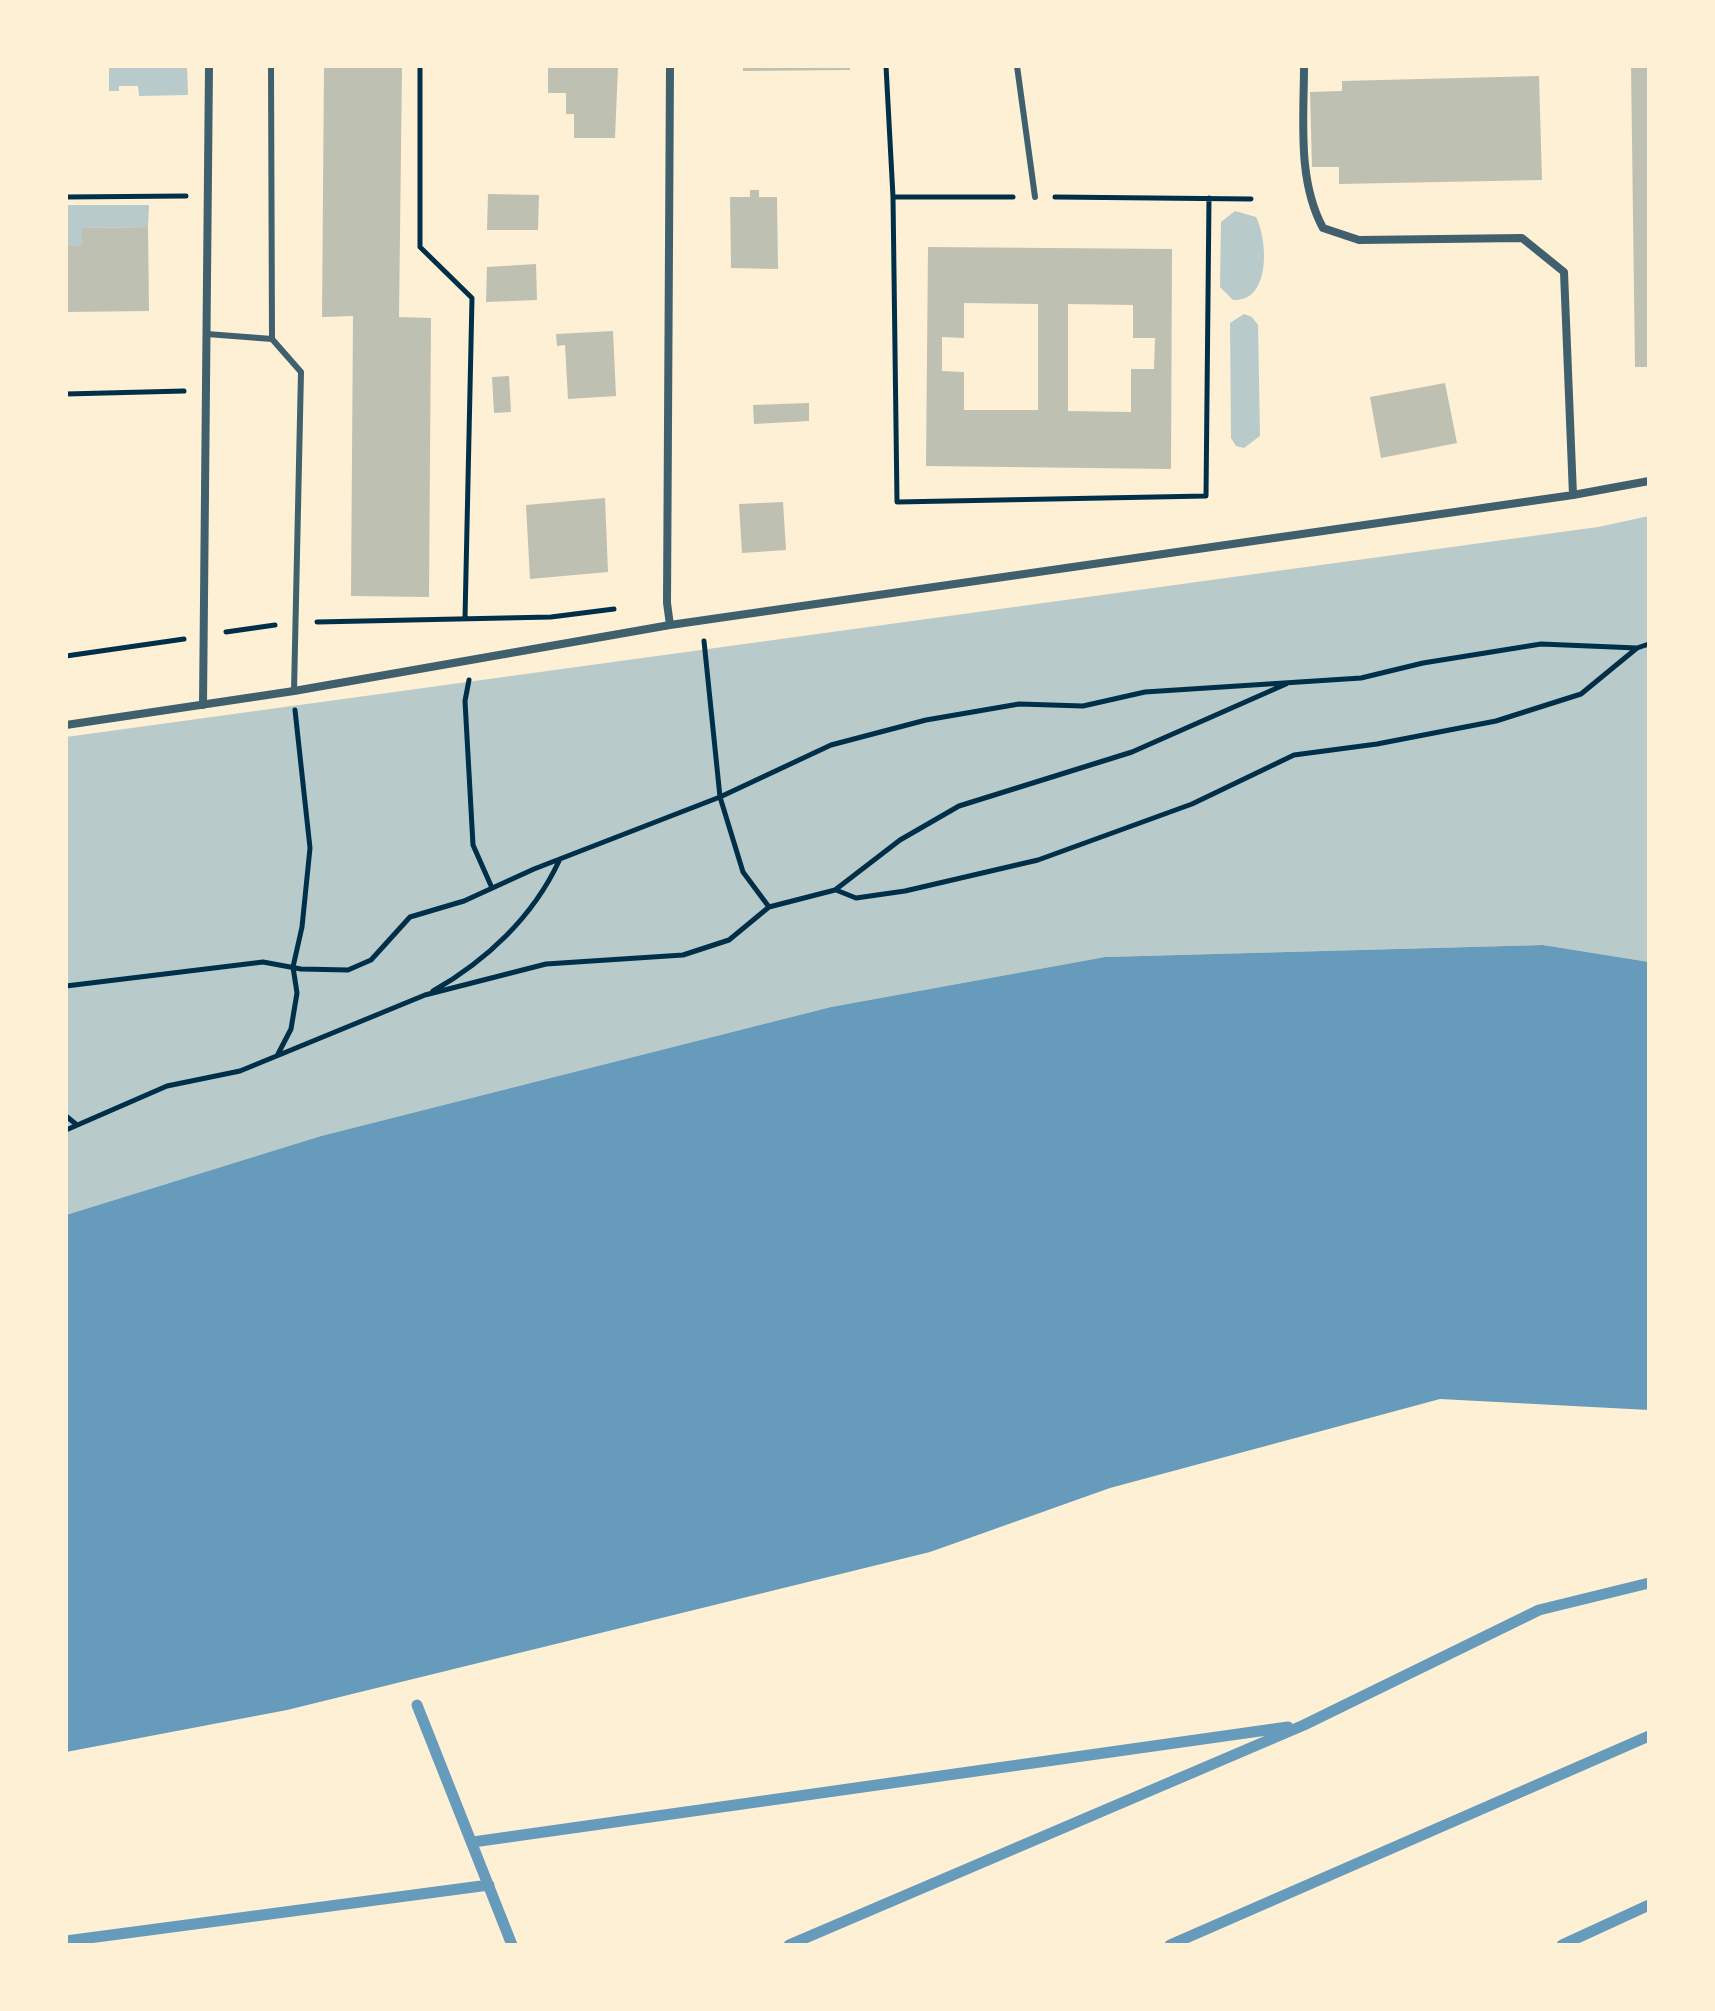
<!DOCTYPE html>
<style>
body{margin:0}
#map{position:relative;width:1715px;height:2011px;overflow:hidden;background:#fdf0d5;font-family:"Noto Sans",sans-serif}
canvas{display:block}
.frame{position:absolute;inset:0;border:68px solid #fdf0d5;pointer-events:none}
</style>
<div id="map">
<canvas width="1715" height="2011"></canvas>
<div class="frame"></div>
</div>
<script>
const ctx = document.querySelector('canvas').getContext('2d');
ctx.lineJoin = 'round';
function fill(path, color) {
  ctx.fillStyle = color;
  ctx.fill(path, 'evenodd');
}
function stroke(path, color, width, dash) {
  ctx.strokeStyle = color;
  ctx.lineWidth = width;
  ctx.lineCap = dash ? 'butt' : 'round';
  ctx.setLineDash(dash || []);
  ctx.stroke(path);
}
fill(new Path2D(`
 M109 66H187L188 95 139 96 138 86H119V91H109Z
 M66 205H149L148 227 83 228 82 246H66Z
 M1235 211 1256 217C1268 241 1271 302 1233 300L1220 287 1221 222Z
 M1244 314 1252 317 1258 325 1260 436 1244 448 1236 446 1231 438 1230 323Z
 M1649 516V962L1543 945 1105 957 831 1007 321 1136 66 1215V737L1598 527Z`), '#b9caca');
fill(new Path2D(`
 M1543 945 1649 962V1410L1440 1399 1110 1488 930 1552 287 1710 66 1752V1215L321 1136 831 1007 1105 957Z`), '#669bbc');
stroke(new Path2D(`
 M417 1705 512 1945
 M473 1842 1288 1727
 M66 1941 489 1885
 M789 1945 1304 1725 1539 1610 1649 1583
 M1170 1945 1649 1736
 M1562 1945 1649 1905`), '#669bbc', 11);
fill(new Path2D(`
 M324 66H402L399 317 431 318 429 597 351 596 353 316 322 317Z
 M743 66H850V70L743 71Z
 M1631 66H1649V367H1635Z
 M548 67H618L615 138H574V114H566V93H548Z
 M1539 76 1542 180 1339 184V167H1312L1310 92 1342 91V81Z
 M750 190H759V197H777L778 269 731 268 730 197H750Z
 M488 194 539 195 538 230H487Z
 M148 227 149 311 66 312V246H82V228Z
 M928 247 1172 249 1171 469 926 466ZM964 303 1038 304V410H964V372L942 371V337L964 338ZM1068 304 1133 305V338H1155L1154 369H1131V412L1068 411Z
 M536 264 537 300 486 302 487 267Z
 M613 331 616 396 568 399 565 345 557 346 556 334Z
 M509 376 511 412 494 413 492 377Z
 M1445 383 1457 443 1381 458 1370 397Z
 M809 403V421L754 424 753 405Z
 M605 498 608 572 530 579 526 505Z
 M783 502 786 550 742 553 739 504Z`), '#bec0b2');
stroke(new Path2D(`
 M420 66V247L472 298 465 618
 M886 66 893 197H1013
 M66 197 186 196
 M893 197 897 502 1206 496 1209 198
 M1055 197 1251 199
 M66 394 184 391
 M317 622 551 617 614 609
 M226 632 275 625
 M704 641 720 797 743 872 769 907
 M66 656 184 639
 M469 680 465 701 473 845 492 888
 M836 890 856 898 905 891 1038 860 1192 804 1294 755 1377 744 1496 721 1581 694 1637 648 1649 644
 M66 986 263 962 301 969 348 970 371 960 410 917 464 901 534 869 720 797 831 745 926 720 1019 704 1083 706 1145 692 1361 678 1423 663 1541 644 1637 648
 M433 991C486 961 533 917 559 861
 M278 1054 291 1029 297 993 293 967 302 927 310 848 295 710
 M66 1116 77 1125
 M66 1130 167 1086 240 1071 425 995 546 964 683 955 729 940 769 907 835 890 900 840 959 806 1132 752 1286 684`), '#003049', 5);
stroke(new Path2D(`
 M271 66 272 339
 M1017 66 1035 197
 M207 334 272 339 301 372 294 691`), '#3f606c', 6);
stroke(new Path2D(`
 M1304 66C1304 119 1297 180 1323 228L1359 240 1522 238 1564 272 1573 495
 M670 625 667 603 670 66
 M203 705 209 66
 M66 725 294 691 670 625 1573 495 1649 481`), '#3f606c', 8);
</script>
